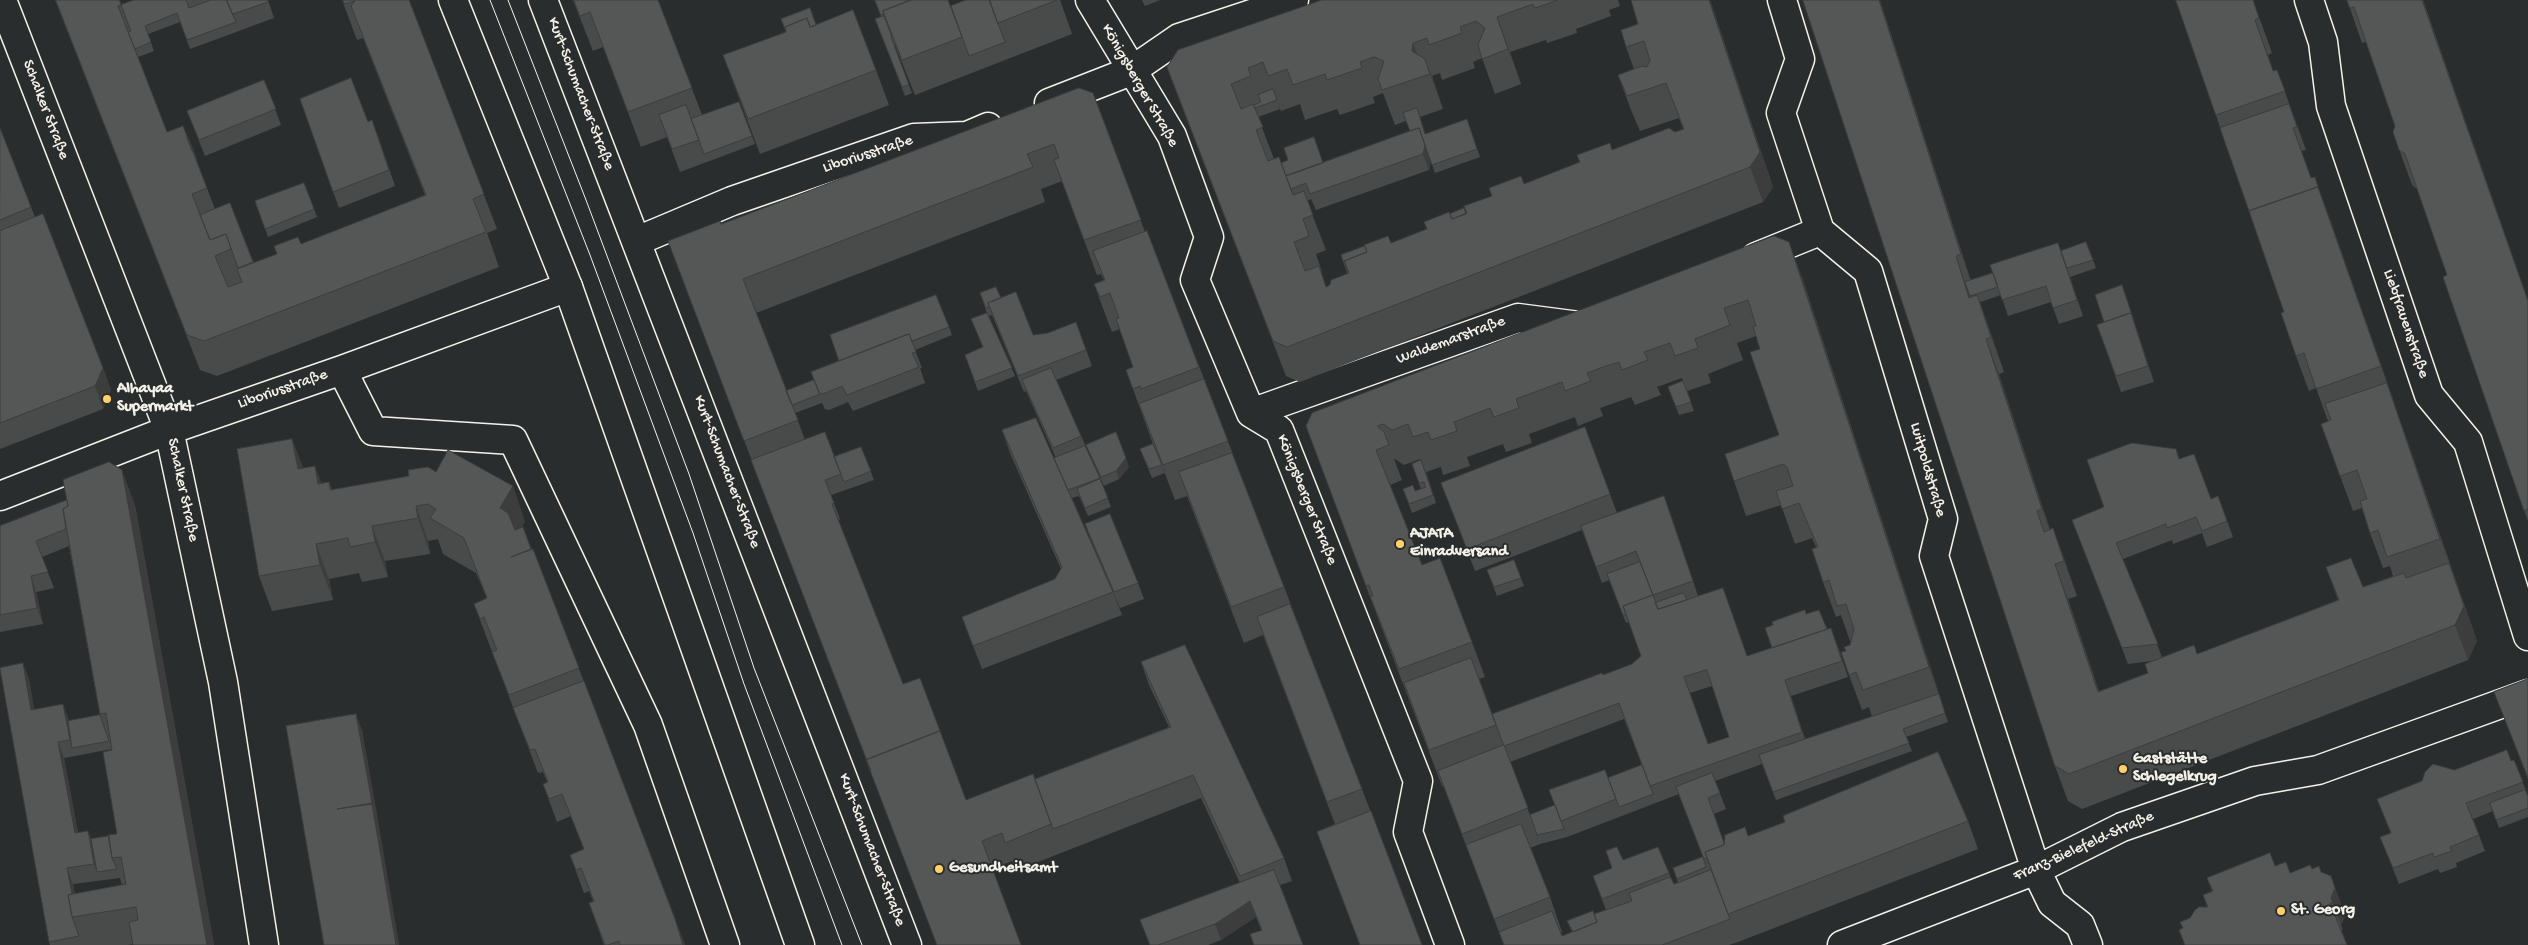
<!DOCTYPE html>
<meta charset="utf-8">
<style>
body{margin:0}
canvas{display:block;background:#2a2d2e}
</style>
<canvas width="2528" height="945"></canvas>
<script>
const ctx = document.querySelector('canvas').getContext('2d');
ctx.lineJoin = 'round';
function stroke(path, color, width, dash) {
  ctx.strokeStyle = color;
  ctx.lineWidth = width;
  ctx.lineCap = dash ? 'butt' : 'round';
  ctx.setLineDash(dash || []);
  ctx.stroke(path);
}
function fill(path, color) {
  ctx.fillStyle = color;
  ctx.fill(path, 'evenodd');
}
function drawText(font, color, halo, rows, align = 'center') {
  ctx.font = font + ' "Gochi Hand",sans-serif';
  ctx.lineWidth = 4;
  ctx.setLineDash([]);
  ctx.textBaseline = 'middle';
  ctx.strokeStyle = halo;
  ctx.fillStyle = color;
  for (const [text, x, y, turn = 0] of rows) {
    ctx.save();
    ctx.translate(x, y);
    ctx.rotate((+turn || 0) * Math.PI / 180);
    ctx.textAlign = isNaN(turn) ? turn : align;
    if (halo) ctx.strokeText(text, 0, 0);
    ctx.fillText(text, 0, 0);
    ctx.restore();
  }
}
const minor = new Path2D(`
 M2 0 169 430 223 682 264 945
 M1090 0 1172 136 1209 237 1195 280 1251 413 1279 430 1418 781 1408 832 1450 945
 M1782 0 1800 59 1781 113 1820 231 1868 271 1943 519 1934 556 2036 870 2052 903 2080 925 2088 945
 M2309 0 2323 42 2331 106 2429 395 2468 442 2528 636
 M1049 103 1131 71 1179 38 1294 0
 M637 241 732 201 914 138 967 136 988 127
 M1756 257 1820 231
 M342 370 373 431 513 440 648 725 725 945
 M1251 413 1518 318 1587 327
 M0 496 169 430 342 370 568 287
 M1842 945 2036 870 2122 827 2255 781 2318 770 2528 694`);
const primary = new Path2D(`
 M453 0 568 287 800 945
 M543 0 907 945`);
stroke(minor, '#f4f1e8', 31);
stroke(primary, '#f4f1e8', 31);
stroke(minor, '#2a2d2e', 28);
stroke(primary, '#2a2d2e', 28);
stroke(new Path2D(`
 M490 0 590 255 693 533 744 684 842 945
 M508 0 586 200 689 474 754 668 862 945`), '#f4f1e8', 1);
fill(new Path2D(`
 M55 0H119L121 5 134 0H268L274 18 190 49 180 22 148 34 154 51 138 57 167 132 187 137 194 152 197 160H196L215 209 230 203 254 263 425 195 363 38 357 40 342 0H409L497 229 487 233 499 267 217 376 200 370Z
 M573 0H658L702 115 739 102 755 144 680 172 667 137 641 147 603 47 593 51Z
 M875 0 951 6 966 0H1060L1072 34 915 95 895 45H894L912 93 905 96 875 19 881 17Z
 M1142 0H1160L1145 6Z
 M1322 0H1618L1620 6 1609 10 1611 16 1576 29 1577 33 1547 43 1546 40 1510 52 1521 84 1495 94 1482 58 1473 62 1475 68 1442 80 1440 73 1432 76 1443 109 1420 117 1425 134 1467 119 1480 157 1435 173 1431 161 1429 170 1316 210 1311 199 1307 201 1326 250 1316 254 1322 272H1321L1326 287 1330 285 1347 273 1341 255 1391 243 1426 229 1450 214H1466L1524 184 1580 162 1577 155 1612 150 1675 132 1683 129 1679 118 1640 131 1631 110 1618 75 1634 69 1626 47 1638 24 1631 0H1710L1773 187 1763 202 1300 382 1286 376 1180 102 1167 67ZM1383 93 1395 125 1406 121 1410 131 1323 163H1281L1274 159 1258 117 1280 109 1276 98 1281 111 1300 104 1305 120 1337 109 1340 115 1375 103 1373 97Z
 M1880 0 1971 281 2061 251 2086 242 2096 268 2070 277 2083 316 2059 324 2051 302 2008 316 2001 295 1980 302 2004 372 1999 374 2050 530 2053 528 2077 596 2068 599 2099 691 2148 673 2152 661 2128 664 2072 520 2104 507 2179 459 2211 499 2218 496 2233 537 2207 547 2202 533 2173 544 2172 540 2123 559 2162 657 2197 654 2338 600 2326 567 2363 587 2393 576 2390 566 2383 568 2370 533 2362 508 2353 511 2321 424 2328 421 2316 388 2309 391 2296 356 2284 312 2176 0H2253L2272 53 2268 55 2273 71 2277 70 2306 150 2301 151 2311 178 2331 222 2477 641 2468 660 2082 809 2068 801 2055 766Z
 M2347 0H2423L2528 300V521L2443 277 2447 275 2417 189 2412 185 2393 132 2395 126 2366 42 2362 43Z
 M816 25 876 70 889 105 760 154 723 55Z
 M264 80 281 125 205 156 187 111Z
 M1093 93 1145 232 1147 231 1422 945H1360L1317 832 1335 824 1263 635 1244 643 1187 496 1175 500 1162 466 1165 473 1152 478 1143 457 1140 449 1153 444 1126 370 1133 367 1120 329 1112 332 1107 319 1094 284 1104 280 1101 274 1097 275 1062 181 1041 189 1045 202 756 313 786 391 949 327 952 335 915 350 922 368H920L925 383 853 411 848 402 829 410 825 409 822 403 795 413 805 440 834 457 861 447 874 480 831 495 840 519 838 520 902 682 966 800 1035 779 1169 727 1149 685 1141 662 1284 858 1292 881 1280 885 1261 930 1256 917 1221 940 1208 945H1150L1140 920 1240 883 1201 798 1015 871 1012 861 992 869 1021 945H937L668 241 721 224Z
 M300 99 368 122 378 136 395 186 339 208Z
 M0 128 35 217 103 368 111 390 103 409 0 449Z
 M304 183 317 217 268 237 255 201Z
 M1802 277 1948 722 1906 737 1912 751 1776 800 1762 764 1715 781 1726 809 1714 814 1724 843 1748 836 1968 821 1978 849 1738 942 1737 941 1738 942 1729 945H1504L1443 785 1442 786 1379 621 1306 426ZM1756 336 1760 349 1779 435 1734 481 1746 516 1781 505 1795 544 1812 538 1816 547 1823 582 1836 617 1841 615 1850 641H1851L1850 645 1846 651 1849 675 1862 710 1869 707 1872 717 1805 739 1791 696 1848 677 1837 644 1827 629 1806 614 1772 648 1747 656 1698 596 1670 512 1617 513 1585 427 1441 483 1475 571 1582 530 1602 583 1609 580 1626 623 1629 622 1641 656 1632 664 1603 675 1504 745 1479 679 1485 677 1472 642 1422 565 1390 485 1402 480 1394 459H1395L1404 465 1420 459 1421 460 1412 464 1421 489 1415 491 1403 489 1412 513 1436 503 1426 472 1441 467 1443 475 1470 466 1467 457 1503 444 1506 452 1532 443 1529 434 1575 417 1578 426 1603 416 1600 408 1631 397 1635 405 1661 395 1657 387 1682 378 1687 391 1711 383 1708 374 1743 360 1737 343ZM1712 686 1729 737 1708 744 1690 693ZM1624 719 1642 765 1608 778 1555 805 1530 815 1510 762ZM1679 794 1703 857 1673 868 1678 882 1674 884 1669 873 1623 860 1612 868 1593 876 1606 910 1597 922 1567 921 1572 932 1562 936 1561 933 1562 932 1550 897 1530 848 1540 844 1567 837 1566 836 1567 837Z
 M2122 285 2154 382 2121 392 2097 325 2104 322Z
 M980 293 1001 298 1033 335 1048 333 1076 322 1092 366 1056 380 1100 478 1111 507 1088 516 1079 496 1072 498 1113 592 1122 615 982 669 962 617 1055 579 1061 569 1010 453 1002 430 1054 458H1056L1026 391 1024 392 992 315 989 316 1015 376 978 391 965 355 982 347 987 313Z
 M1683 381 1694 411 1679 415 1668 387Z
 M292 439 303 468 321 483 329 482 332 490 409 476 525 521 522 527H523L532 550 533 549 675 919 685 945H604L589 903 593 901 589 891 584 893 570 855 584 849 571 816 557 822 543 784 547 782 543 772 538 773 522 731 474 604 487 598 476 573 443 554 438 539 428 541 430 554 385 561 388 577 362 582 359 573 329 579 333 600 272 611 259 576Z
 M1086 445 1129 467 1119 479 1104 486Z
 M135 505 214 945H133V944L128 945H50L49 942 29 679 34 709 69 721 100 715 69 546 42 557 54 588 36 592 43 624 0 632V526ZM112 749 117 834 108 836 91 839 88 831 78 833 64 758ZM120 878 122 885 75 894 73 884Z
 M1085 524 1138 583 1144 599 1120 608 1091 540Z
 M1514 560 1524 586 1497 596 1487 570Z
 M2528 679V779L2494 692Z
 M362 730 399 945H324Z
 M2514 760 2528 796V817L2499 828 2493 811 2473 819 2485 851 2456 863 2457 867 2440 873 2438 869 2399 884 2380 837 2390 834 2454 770 2511 761Z
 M2275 866 2290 873 2312 869 2331 876 2345 916 2341 925 2343 930 2341 931 2347 945H2185L2179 930 2183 928 2190 918 2207 907 2203 895 2212 891 2207 878Z`), '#494b4a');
fill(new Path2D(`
 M1709 0H1710L1773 187 1763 202 1750 167Z
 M1879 0H1880L1973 289 1961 254Z
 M2422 0 2528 300V301Z
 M1497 17 1510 52 1521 84 1508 49Z
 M1413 43 1425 75 1412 51Z
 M1425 59 1438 94 1443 109 1430 74Z
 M1425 145 1431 161 1429 170 1423 154Z
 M2318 187 2331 222 2394 401 2381 366Z
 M1789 242 1802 277 1942 702 1929 667Z
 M1956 256 1968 291 1982 333 1969 298Z
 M2067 268 2083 316 2077 300Z
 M2125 293 2154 382 2148 366Z
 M1977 295 1990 330 2004 372 1991 337Z
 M1724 308 1737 343 1743 360Z
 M1986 339 1999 374 2055 544 2042 509Z
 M103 368 111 390 103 409 95 386Z
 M2387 383 2399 418 2453 574 2440 539Z
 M292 439 305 474 298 469Z
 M1126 458 1129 467 1119 479 1116 471Z
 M315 466 328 501 318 484Z
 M122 470 135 505 214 945H207Z
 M513 486 525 521 513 543 500 508Z
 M416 506 428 541 430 554 418 518Z
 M372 526 385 561 388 577 375 542Z
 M2053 528 2066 563 2077 596 2064 561Z
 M316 544 329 579 333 600 320 565Z
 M2449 563 2477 641 2468 660 2455 625Z
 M2055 564 2068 599 2111 727 2098 692Z
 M31 576 36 592 43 624 37 608Z
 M23 663 29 679 37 726 31 710Z
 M63 704 69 720 74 747 72 748 70 740Z
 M356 714 362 730 378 819 372 803Z
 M58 742 64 758 81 849 75 833Z
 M372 804 378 820 399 945H396Z
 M88 831 94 847 97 872 94 864Z
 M67 868 73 884 79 916 76 917Z
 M2331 876 2345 916 2341 925 2331 898Z
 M1250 901 1256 917 1221 940 1215 924Z
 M675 919 684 942 685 945H683Z`), '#3c3d3c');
const building = new Path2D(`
 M56 0H119L121 4 118 6 167 132 183 126 207 188 192 194 210 240 226 234 231 249 215 256 228 287 242 282 237 269 277 254 274 246 298 237 301 244 426 195 351 6 355 1 344 4 343 0H409L484 194 473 199 486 232 204 341 187 335Z
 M134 0H186L189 8 211 0H226L236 22 187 40 177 13 145 26 151 42 135 49 128 32 131 31 121 5Z
 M227 0H268V2L233 14Z
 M574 0H658L692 88 628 112 590 12 580 16Z
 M875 0H911L883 11 884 14 881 15Z
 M911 0H948L962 37 902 60 883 11Z
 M966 0H989L1005 42 969 56 951 6Z
 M990 0H1057L998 23Z
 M1322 0H1558L1535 8 1533 4 1497 17 1508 49 1482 59 1478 45 1485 28 1476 21 1460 27 1462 33 1429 45 1427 38 1413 43 1412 51 1425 59 1430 74 1382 90 1378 79 1384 61 1374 57 1360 62 1362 68 1327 80 1325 74 1293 85 1287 69 1268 76 1263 62 1248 68 1251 76 1231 84 1241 109 1253 104 1263 127 1256 130 1268 161 1279 157 1293 195 1304 191 1313 215 1303 219 1309 236 1294 242 1305 271 1319 266 1326 287 1330 285 1331 280 1349 273 1344 261 1367 252 1364 245 1388 236 1391 243 1427 229 1424 222 1449 212 1452 219 1467 213 1464 206 1492 196 1489 188 1521 176 1524 184 1580 162 1577 155 1610 143 1612 150 1669 128 1675 132 1684 129 1666 83 1627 96 1618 75 1642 66 1647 67 1650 60 1644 41 1626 47 1621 30 1638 24 1631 0H1709L1760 152 1750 167 1287 347 1273 341 1167 67 1178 50Z
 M1803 0H1879L1961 254 1956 256 1969 298 1977 295 1991 337 1986 339 2042 509 2037 511 2044 532 2053 528 2064 561 2055 564 2098 692 2148 673 2145 664 2194 645 2197 654 2339 600 2326 567 2351 558 2363 587 2404 573 2406 578 2449 563 2464 606 2455 625 2069 774 2055 766Z
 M2176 0H2253L2259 18 2255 20 2273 71 2277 70 2285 91 2216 115Z
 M2347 0H2422L2528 301V509L2524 511 2443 277 2447 275 2405 154 2399 150 2393 132 2395 126 2354 7 2350 8Z
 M810 8 816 25 810 27 807 18 785 27 786 32 781 19Z
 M853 10 876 70 748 119 723 55 786 32 785 27 807 18 810 27Z
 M884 16 892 37H891L909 85 902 87 875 19Z
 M351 78 368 122 372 120 389 170 333 192 300 99Z
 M264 80 276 109 199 140 187 111Z
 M1079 88 1093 93 1141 220 1084 240 1054 160 1059 158 1054 144 1027 154 1033 167 743 279 798 420 744 441 668 241 720 221 721 224Z
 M1273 89 1277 100 1255 108 1254 105 1261 102 1258 95Z
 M739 102 752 136 704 154 691 119Z
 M2289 104 2297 127 2293 128 2311 178 2315 177 2318 187 2249 211 2220 128Z
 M686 105 699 140 672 149 659 115Z
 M1417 108 1425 134 1467 119 1477 149 1432 165 1419 128 1410 131 1403 113Z
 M0 128 31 207 0 220Z
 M1419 128 1425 145 1423 154 1310 194 1306 183 1291 189 1286 176Z
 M187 137H188L194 152H193Z
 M1314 137 1323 163 1286 176 1281 163 1288 160 1284 148Z
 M304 183 314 209 265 229 255 201Z
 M2318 187 2381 366 2316 389 2304 353 2296 356 2281 313 2284 312 2249 211Z
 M230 203 253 262 238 268 226 234 210 240 200 215Z
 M1464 208 1466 214 1452 219 1450 214Z
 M43 214 103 368 95 386 0 423V231Z
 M1147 231 1199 367 1141 389 1140 386 1133 389 1126 370 1133 367 1116 319 1119 318 1110 293 1100 297 1094 284 1105 280 1093 251Z
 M1774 236 1789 242 1929 667 1863 690 1856 672 1849 675 1841 652 1846 651 1844 647 1850 645 1854 629 1846 604 1837 606 1829 580 1823 582 1812 549 1818 547 1799 503 1782 509 1776 491 1793 486 1787 467 1783 464 1734 481 1725 454 1779 435 1750 352 1760 349 1753 327 1756 326 1748 300 1724 308 1730 325 1695 339 1698 348 1675 356 1670 343 1644 352 1648 360 1622 370 1619 362 1603 367 1587 373 1591 381 1565 391 1562 382 1516 399 1519 408 1494 417 1490 408 1454 422 1457 431 1431 440 1428 432 1413 437 1408 424 1392 430 1383 424 1377 426 1384 432 1389 445 1376 450 1422 565 1440 558 1472 642 1399 669 1370 596H1373L1369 585 1366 586 1306 426 1312 413Z
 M2086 242 2093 260 2067 268 2061 251Z
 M2058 243 2077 300 2053 308 2046 286 2002 300 1990 265Z
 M1365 246 1367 252 1344 261 1348 271 1347 272 1341 255Z
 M1993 273 1998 287 1970 296 1965 282Z
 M2122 285 2134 321 2131 313 2104 322 2095 295Z
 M996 287 1001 298 988 303 989 307 986 308 980 293Z
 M1016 292 1033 335 1048 333 1076 322 1086 350 1018 376 988 303Z
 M936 295 949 327 912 341 909 334 839 361 830 335Z
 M987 313 1012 368 975 382 965 355 983 347 971 319Z
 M2131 313 2148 366 2116 376 2097 325Z
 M909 334 916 352 912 353 919 367 847 395 842 386 823 394 819 393 811 372Z
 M1051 368 1081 436 1053 448 1022 380Z
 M1204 379 1228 441 1163 465 1139 404Z
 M814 380 820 394 792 405 786 391Z
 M1683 381 1691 402 1676 407 1668 387Z
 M2387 383 2440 539 2387 557 2378 530 2370 533 2360 501 2367 499 2357 470 2340 476 2321 424 2331 420 2325 404Z
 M1036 418 1113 592 973 646 962 617 1055 579 1062 567 1002 430Z
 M1585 427 1610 494 1467 549 1441 483Z
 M825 432 841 474 825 480 834 503 832 504 903 684 920 678 940 731 866 760 871 771 751 460Z
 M1116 432 1126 458 1116 471 1101 477 1086 445Z
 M292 439 298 469 315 466 318 484 329 482 330 490 409 476 408 470 428 467 436 472 448 450 513 486 500 508 508 513 515 530 523 527 531 549 511 557 533 549 579 668 509 695 492 652 497 650 484 617 480 619 474 604 487 598 464 538 430 518 436 509 428 504 416 506 418 518 372 526 375 542 350 547 348 538 316 544 320 565 259 576 237 449Z
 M2132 443 2176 449 2179 459 2194 454 2211 499 2218 496 2227 521 2202 531 2196 517 2167 528 2166 524 2116 543 2158 644 2122 648 2072 520 2104 507 2087 460Z
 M1153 444 1162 465 1149 469 1140 449Z
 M1085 446 1100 478 1068 490 1054 458Z
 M861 447 871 471 844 482 834 457Z
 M1232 453 1284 587 1231 607 1179 472Z
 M1421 460 1433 495 1409 504 1403 489 1413 485 1415 491 1426 487 1424 482 1419 483 1412 464Z
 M109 462 122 470 207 945H133L129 922 138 920 136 907 72 917 68 895 126 884 121 857 112 858 108 835 117 834 103 752 112 750 106 713 100 714 63 509 68 506 63 480Z
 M1100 479 1108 498 1085 508 1077 489Z
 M1664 496 1693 581 1653 595 1636 551 1596 567 1581 526Z
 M67 500 68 506 63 509 66 529 36 541 48 572 31 576 37 608 0 615V526Z
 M1110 514 1138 583 1114 592 1085 524Z
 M1514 560 1521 578 1494 587 1487 570Z
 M1640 562 1653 595 1623 606 1626 614 1623 615 1607 574Z
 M1723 588 1747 656 1831 628 1842 661 1785 680 1802 732 1650 786 1619 703 1504 746 1492 714 1602 673 1603 675 1632 664 1641 656 1623 606 1653 595 1658 609ZM1707 670 1729 737 1708 744 1684 677Z
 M1684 593 1687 600 1658 609 1655 603Z
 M1290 604 1362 789 1327 802 1257 617Z
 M1805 610 1806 614 1819 610 1827 629 1772 648 1765 628 1773 625 1772 622Z
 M1185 645 1284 858 1240 876 1193 775 1053 829 1035 779 1171 727 1141 662Z
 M1471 658 1496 725 1429 750 1404 683Z
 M23 663 31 710 63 704 70 740 58 742 75 833 88 831 94 864 67 868 72 894 68 895 72 917 79 936 49 942 0 669V668Z
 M2528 679V778L2494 692Z
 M584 681 675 919 683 945H620L619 941 608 945H605L589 903 594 901 581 868 576 870 570 855 584 849 562 794 549 799 543 784 548 782 535 749 530 750 513 708Z
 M1939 694 1945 713 1903 729 1909 743 1773 792 1759 755Z
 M356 714 372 803 337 809 372 804 396 945H324L286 726Z
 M100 715 109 741 72 748 68 721Z
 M940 731 966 800 1033 774 1051 824 1005 843 1002 833 982 841 1021 945H937L866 760Z
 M1504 745 1528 808 1462 834 1438 771Z
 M2507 750 2511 761 2514 760 2523 782 2466 803 2479 835 2450 847 2452 851 2434 857 2433 853 2393 868 2380 837 2391 833 2377 799 2422 781 2425 772 2433 764 2454 770Z
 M1938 752 1968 821 1728 914 1705 852 1724 845 1725 835 1745 827 1748 836 1785 822 1783 816Z
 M1642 765 1653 794 1619 807 1608 778Z
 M1605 770 1616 799 1561 821 1549 790Z
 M1712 773 1720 793 1708 798 1724 843V845L1705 852 1709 864 1707 858 1704 859 1676 787Z
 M2525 790 2528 796V808L2496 820 2490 803Z
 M1555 805 1564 829 1537 835 1530 815Z
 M1371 811 1422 945H1360L1317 832Z
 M1521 824 1550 897 1494 919 1466 845Z
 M109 836 112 858 117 869 97 872 91 839Z
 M1617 847 1623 860 1658 847 1669 873 1602 899 1593 876 1612 868 1606 851Z
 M2270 853 2275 866 2286 862 2290 873 2310 865 2312 869 2319 866 2321 872 2331 876 2335 888 2331 898 2333 903H2330L2347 945H2185L2179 930 2183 928 2180 922 2190 918 2195 910 2199 907H2208L2203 895 2213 891 2207 878Z
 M1703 857 1706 867 1677 879 1673 868Z
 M1274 870 1303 945H1254L1250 934 1262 930 1250 901 1215 924 1158 945H1150L1140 920Z
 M1711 870 1730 919 1662 945H1504L1499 932 1552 911 1562 936 1597 922 1594 914 1632 901 1629 893 1670 877 1674 884Z
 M1593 911 1597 922 1573 932 1567 921Z`);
fill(building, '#555756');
stroke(building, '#3c3d3c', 1);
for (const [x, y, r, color] of [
 [107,399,5,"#ffd166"],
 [1400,544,5,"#ffd166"],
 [2123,769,5,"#ffd166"],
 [939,869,5,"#ffd166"],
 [2281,911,5,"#ffd166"]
]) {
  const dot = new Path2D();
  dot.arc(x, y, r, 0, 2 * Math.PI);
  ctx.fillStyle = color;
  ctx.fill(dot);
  stroke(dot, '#2a2d2e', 2);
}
drawText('16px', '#f4f1e8', '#2a2d2e', [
 ["Königsberger Straße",1139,86,60],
 ["Kurt-Schumacher-Straße",580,94,69],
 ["Schalker Straße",45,110,69],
 ["Liboriusstraße",868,155,-18],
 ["Liebfrauenstraße",2405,324,71],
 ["Waldemarstraße",1451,341,-20],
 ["Liboriusstraße",283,390,-19],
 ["Luitpoldstraße",1927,470,74],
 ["Kurt-Schumacher-Straße",726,472,69],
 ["Schalker Straße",182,490,78],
 ["Königsberger Straße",1306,500,68],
 ["Franz-Bielefeld-Straße",2084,847,-24],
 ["Kurt-Schumacher-Straße",871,850,69]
]);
drawText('bold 16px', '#f4f1e8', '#2a2d2e', [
 ["Alhayaa",117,390],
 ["Supermarkt",117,408],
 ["AJATA",1410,535],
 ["Einradversand",1410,553],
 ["Gaststätte",2133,760],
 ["Schlegelkrug",2133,778],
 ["Gesundheitsamt",949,869],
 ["St. Georg",2291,911]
], 'left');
</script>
